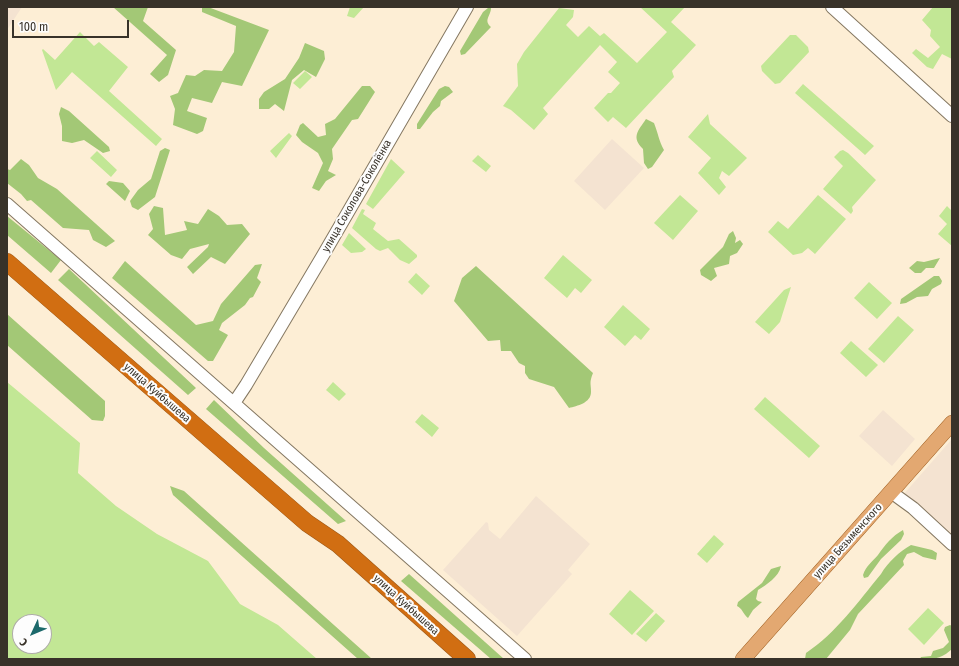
<!DOCTYPE html>
<meta charset="utf-8">
<style>
body{margin:0}
#map{position:relative;width:959px;height:666px;overflow:hidden;background:#fdeed5;font-family:"Fira Sans Condensed",sans-serif}
canvas{display:block}
.frame{position:absolute;inset:0;border:8px solid #383229;pointer-events:none}
.north{position:absolute;left:12px;top:614px;width:40px;height:40px;box-sizing:border-box;background:#fdfdfd;border:1px solid #aeaca8;border-radius:50%;rotate:226deg;font-size:11px;font-weight:700;line-height:16px;text-align:center;color:#383229}
.north::after{content:'';display:block;margin:auto;width:14px;height:18px;background:#1c696b;clip-path:polygon(50% 0,100% 100%,50% 72%,0 100%)}
.scale{position:absolute;left:12px;top:20px;width:117px;height:18px;box-sizing:border-box;border:2px solid #383229;border-top:0;padding-left:5px;font-size:12px;line-height:14px;white-space:nowrap;color:#383229;-webkit-text-stroke:3px #fdfdfd;paint-order:stroke}
</style>
<div id="map">
<canvas width="959" height="666"></canvas>
<div class="frame"></div>
<div class="north">С</div>
<div class="scale">100 m</div>
</div>
<script>
const ctx = document.querySelector('canvas').getContext('2d');
ctx.lineJoin = 'round';
function fill(path, color) {
  ctx.fillStyle = color;
  ctx.fill(path, 'evenodd');
}
function stroke(path, color, width, dash) {
  ctx.strokeStyle = color;
  ctx.lineWidth = width;
  ctx.lineCap = dash ? 'butt' : 'round';
  ctx.setLineDash(dash || []);
  ctx.stroke(path);
}
function drawText(font, color, halo, rows, align = 'center') {
  ctx.font = font + ' "Fira Sans Condensed",sans-serif';
  ctx.lineWidth = 4;
  ctx.setLineDash([]);
  ctx.textBaseline = 'middle';
  ctx.strokeStyle = halo;
  ctx.fillStyle = color;
  for (const [text, x, y, turn = 0] of rows) {
    ctx.save();
    ctx.translate(x, y);
    ctx.rotate((+turn || 0) * Math.PI / 180);
    ctx.textAlign = isNaN(turn) ? turn : align;
    if (halo) ctx.strokeText(text, 0, 0);
    ctx.fillText(text, 0, 0);
    ctx.restore();
  }
}
fill(new Path2D(`
 M7 7H22L7 30Z
 M612 139 644 168 605 210 574 181Z
 M883 410 915 439 892 466 859 436Z
 M952 439V541L903 495Z
 M536 496 590 544 568 570 572 574 517 636 443 570 486 522 488 523 489 530 500 539Z`), '#f4e3d1');
fill(new Path2D(`
 M350 7H364L354 18 347 16Z
 M640 7H685L671 22 696 45 672 71 674 77 626 128 613 117 608 122 594 108 608 93H611L620 83 608 72 617 62 600 45 543 108 548 114 534 130 511 110 503 106 518 86 517 64 524 52 559 8 574 10 573 17 566 25 578 37 589 26 600 36 604 33 637 63 667 32Z
 M933 7H952V59L942 54 933 69 927 67 912 53 916 49 928 58 940 47 930 36 931 30 922 20Z
 M80 32 94 46 99 42 128 67 109 91 162 139 156 146 72 72 56 90 42 50 43 49 55 60Z
 M790 35H796L808 47 809 52 780 83 775 84 762 71 761 66Z
 M305 71 312 77 300 89 293 83Z
 M803 84 874 146 865 155 795 93Z
 M708 114 710 124 747 158 729 176 722 171 719 178 726 187 719 195 698 173 711 158 688 137Z
 M289 133 292 136 276 158 270 151Z
 M843 150 848 153 876 180 852 207 853 211 851 214 823 189 843 166 834 157 840 151Z
 M97 151 117 170 111 177 90 158Z
 M478 155 491 166 486 172 472 161Z
 M391 159 405 172 373 209 366 204Z
 M680 195 698 211 673 240 654 223Z
 M818 195 846 219 815 254 808 248 802 253 793 255 768 232 778 221 788 229Z
 M947 206 952 211V246L938 234 947 224 939 216Z
 M362 209 365 210 363 214 376 223 373 229 388 241 399 239 417 255V257L409 264 400 260 388 248 380 251 376 249 352 228Z
 M349 233 366 249 362 252 351 253 342 245Z
 M563 255 592 280 581 293 575 288 567 298 544 278Z
 M416 273 430 286 422 295 408 282Z
 M869 282 892 303 877 319 854 298Z
 M791 287 780 322 769 334 755 322 784 290Z
 M623 305 650 329 641 340 635 335 625 346 604 327Z
 M898 316 914 330 884 363 868 349Z
 M851 341 878 365 866 377 840 353Z
 M7 382 80 443 78 473 116 506 157 534 208 561 240 604 278 625 317 659H7ZM20 622H44V646H20Z
 M333 382 346 394 339 401 326 390Z
 M765 397 820 446 809 458 754 409Z
 M422 414 439 428 432 437 415 422Z
 M714 535 724 544 707 563 697 554Z
 M630 590 654 611 632 635 609 614Z
 M928 608 944 623 924 645 908 629Z
 M656 613 665 621 646 642 636 634Z`), '#c2e795');
fill(new Path2D(`
 M113 7H148L143 21 176 50 168 75 159 82 150 74 167 55Z
 M202 7H208L269 30 242 86 222 82 212 103 192 98 187 111 207 118 203 131 197 134 173 125 175 109 170 96 178 93 186 75 195 76 204 70 222 71 234 52 236 26 202 12Z
 M488 8H491C491 16 483 20 491 27L465 54 461 55 460 51 483 12Z
 M305 43 324 51 325 59 316 77 304 70 292 80 284 111 275 104 269 109H259V99L264 92 285 79 299 58Z
 M362 86H370L375 92 358 119 352 120 332 149 333 159 328 171 336 175 326 181 319 191 312 188 323 163 318 153 302 142 296 135 300 125 303 123 318 137 326 135 325 124 335 119Z
 M445 86 449 87 453 92 441 101 440 106 433 112 420 129H417V124L439 89Z
 M61 107 69 111 109 147 110 151 103 153 84 140 72 143 62 141V126L59 114Z
 M646 119 654 123C658 133 659 141 664 150L652 167 648 169 644 163 643 149C631 137 638 131 646 119Z
 M165 148 170 150 155 197 138 210 132 207 130 201 138 190 151 179 160 151Z
 M21 159 29 165 38 178 57 189 115 241 106 247 93 240 89 230 63 228 31 200 27 201 21 194 7 183V169L10 170Z
 M109 181 123 183 130 191 125 201 106 184Z
 M154 206 163 208 165 235 187 230 184 221 198 224 208 209 219 216 227 225 242 224 250 234 225 264 211 257 193 274 187 267 208 247 209 244 190 249 182 259 171 255 148 235 153 229 149 214Z
 M7 216 61 260 51 273 7 235Z
 M733 231 736 238 735 243 740 240 743 244 737 253 730 256 729 264 714 268 717 276 711 281 701 275 700 270 723 247 729 234Z
 M940 258 934 268H926L921 273H915L909 268 917 261 924 262Z
 M125 261 196 325 213 321 221 304 255 265 262 264 257 278 261 282 253 297 250 298 245 305 222 323 219 330 228 335 213 361H208L112 278Z
 M476 266 593 373C589 383 591 383 591 392 591 403 577 406 569 408L554 387 529 379 525 373V366L519 363 511 351H501L500 340 488 341 454 301 462 278Z
 M69 269 196 388 188 395 58 280Z
 M934 276H939L942 281 941 284 932 289 928 296 917 297 906 303 900 304 901 299Z
 M7 314 105 401V416L103 421 92 420 7 345Z
 M214 400 264 448 346 521 338 524 206 409Z
 M170 486 184 491 372 659H358L173 495Z
 M903 530 904 534 901 540 881 559 868 577 864 578 863 575C866 566 872 562 878 555 885 545 892 536 903 530Z
 M911 545 932 550 937 553 936 560 923 557 914 552 907 554 903 561 904 565 858 614 850 630 826 659H805L806 653C836 633 858 602 881 574 888 562 899 552 911 545Z
 M781 566C779 577 766 585 758 590L756 599 758 601 762 602 753 610 748 618C743 614 742 608 737 606L738 602 762 583 771 569Z
 M409 574 504 659H491L401 581Z
 M950 625 952 626V649C941 659 935 659 920 659L921 657 931 656 933 651 943 648 949 642 944 630 945 627Z`), '#a3c876');
const minor = new Path2D(`
 M832 7 952 116
 M7 204 525 659
 M234 403 246 385 322 257 467 7
 M891 492 913 508 952 544`);
const major = new Path2D(`
 M743 659 952 423`);
const highway = new Path2D(`
 M7 262 307 523 338 544 467 659`);
stroke(minor, '#847761', 14);
stroke(major, '#9b591a', 16);
stroke(highway, '#9b591a', 18);
stroke(minor, '#fff', 12);
stroke(major, '#e3a871', 15);
stroke(highway, '#d16e12', 17);
drawText('11px', '#383229', '#fdfdfd', [
 ["улица Соколова-Соколёнка",357,196,-60],
 ["улица Куйбышева",157,393,41],
 ["улица Безыменского",848,541,-48],
 ["улица Куйбышева",406,605,42]
]);
</script>
